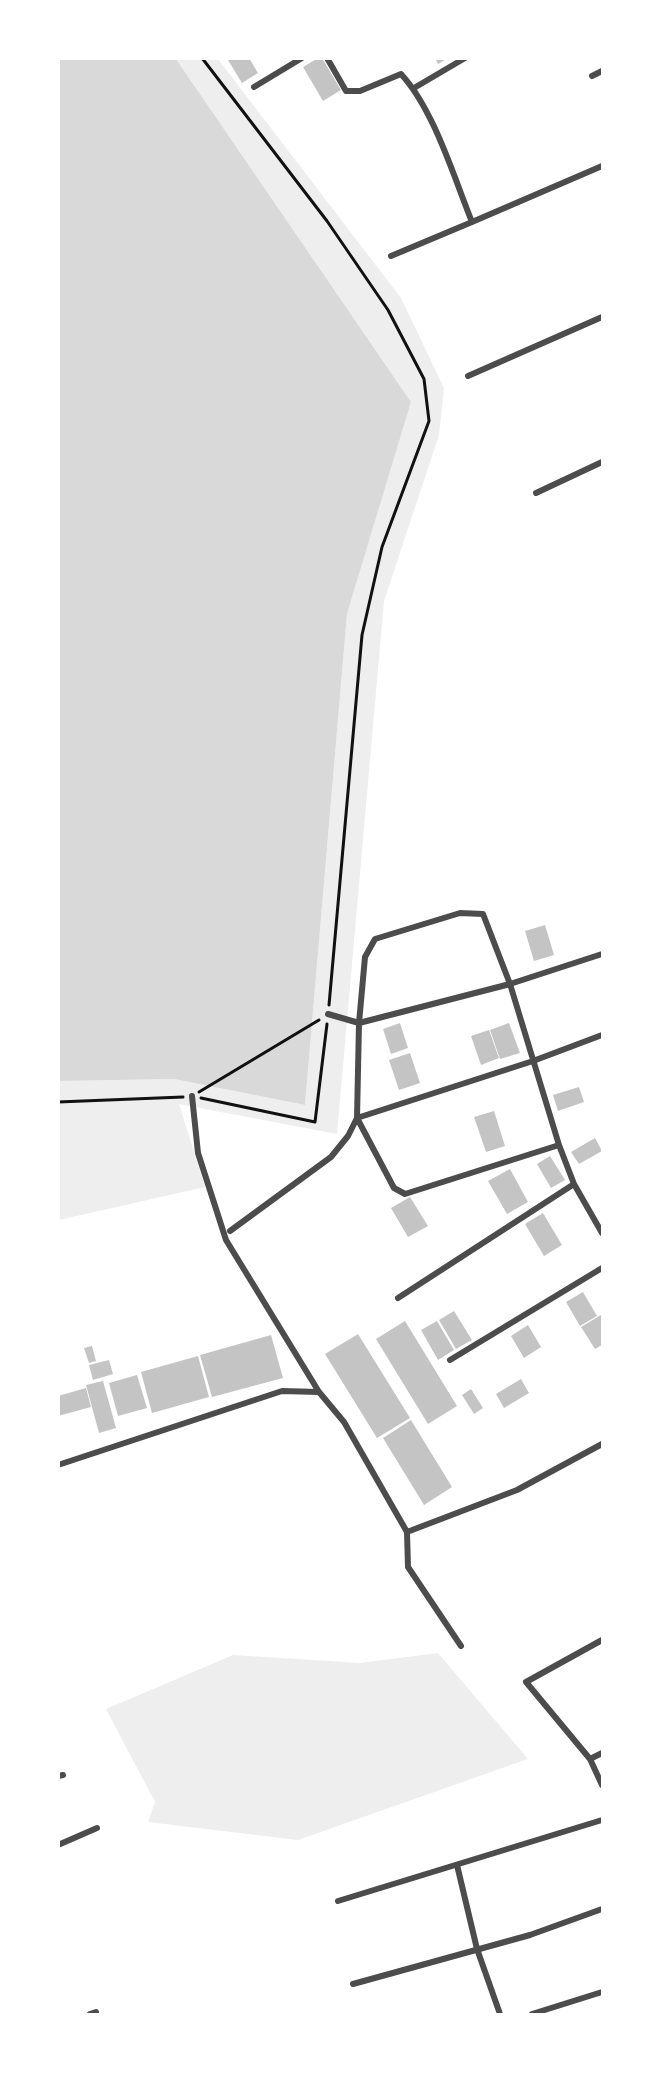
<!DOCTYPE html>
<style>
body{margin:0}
#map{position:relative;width:661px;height:2073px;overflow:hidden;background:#fff;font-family:"DejaVu Sans",sans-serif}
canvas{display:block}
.frame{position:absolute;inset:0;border:60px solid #fff;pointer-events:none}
</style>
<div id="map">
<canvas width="661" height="2073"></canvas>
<div class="frame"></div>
</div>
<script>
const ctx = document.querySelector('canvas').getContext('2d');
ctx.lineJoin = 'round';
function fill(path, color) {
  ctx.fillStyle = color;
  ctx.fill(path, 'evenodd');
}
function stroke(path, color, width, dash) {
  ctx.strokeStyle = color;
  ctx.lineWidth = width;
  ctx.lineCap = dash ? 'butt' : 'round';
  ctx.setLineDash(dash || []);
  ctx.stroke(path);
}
fill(new Path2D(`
 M176 59H218L401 298 444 388 439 435 384 601 337 1134 179 1104 205 1187 59 1220 58 1081 174 1079 305 1105 347 614 411 402Z
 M438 1653 528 1759 298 1840 148 1822 155 1802 106 1709 233 1655 360 1663Z`), '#eee');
fill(new Path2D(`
 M58 59H176L411 402 347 614 305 1105 174 1079 59 1081Z`), '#d9d9d9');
fill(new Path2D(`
 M231 58H249L258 73 242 83 228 60Z
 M318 58H322L341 90 323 101 303 67Z
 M435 58H448L438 64Z
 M545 925 554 955 534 961 525 931Z
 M400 1023 408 1048 391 1054 383 1029Z
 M509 1023 520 1053 500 1059 490 1030Z
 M489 1030 499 1058 481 1065 471 1036Z
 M410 1053 420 1083 399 1090 389 1060Z
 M579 1087 584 1102 558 1111 553 1095Z
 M494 1111 505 1146 486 1152 474 1117Z
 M595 1138 602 1151 579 1164 571 1152Z
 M550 1156 565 1180 551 1188 537 1164Z
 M510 1169 528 1202 507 1214 488 1181Z
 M410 1197 428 1226 408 1237 391 1208Z
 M543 1213 562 1245 544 1256 525 1224Z
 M583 1292 597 1316 580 1326 566 1302Z
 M454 1311 472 1340 456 1349 439 1320Z
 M601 1315 602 1345 595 1349 581 1327Z
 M405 1321 457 1406 428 1424 376 1339Z
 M437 1321 454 1350 438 1360 421 1330Z
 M528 1325 541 1347 524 1358 511 1336Z
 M358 1334 410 1418 377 1438 325 1354Z
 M271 1335 283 1378 212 1397 200 1355Z
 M92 1346 96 1361 89 1363 84 1348Z
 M198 1356 209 1397 152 1413 141 1372Z
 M109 1360 113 1374 93 1380 89 1365Z
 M137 1375 147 1408 118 1416 109 1383Z
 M521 1379 529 1393 504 1408 496 1394Z
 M103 1381 116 1428 99 1433 86 1385Z
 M86 1388 91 1407 58 1416V1396Z
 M471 1389 483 1408 474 1414 462 1395Z
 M411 1420 452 1487 424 1505 383 1438Z`), '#c4c4c4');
stroke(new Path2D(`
 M202 58 327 221 388 310 424 379 429 421 382 547 362 635 329 1005
 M199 1092 319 1020
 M201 1098 315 1122 327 1024
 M58 1102 183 1097`), '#111', 3);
stroke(new Path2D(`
 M327 58 346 91H360L401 74C434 110 453 175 472 222L602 166
 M592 76 602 71
 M254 87 302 58
 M414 88 465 58
 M391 256 472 222
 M468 376 602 317
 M536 493 602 462
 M602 954 510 984 483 914 460 913 375 939 365 957 359 1023 357 1118 533 1061 602 1035
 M328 1014 359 1023 510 984 559 1145 574 1184
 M192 1096 198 1153 226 1240 319 1392
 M357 1118 394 1188 405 1194 559 1145
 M230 1231 331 1157 348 1136 357 1118
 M398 1298 574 1184 602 1233
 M450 1360 602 1268
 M58 1465 282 1391 319 1392 344 1422 407 1532 517 1490 602 1444
 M407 1532 408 1567 461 1646
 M602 1640 526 1682 590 1759 602 1785
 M590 1759 602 1753
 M58 1776 63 1775
 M58 1845 97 1828
 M457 1865 477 1949 500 2014
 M338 1901 602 1820
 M353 1984 530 1935 602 1909
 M90 2014 96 2012
 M532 2014 602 1992`), '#4c4c4c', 6);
</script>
